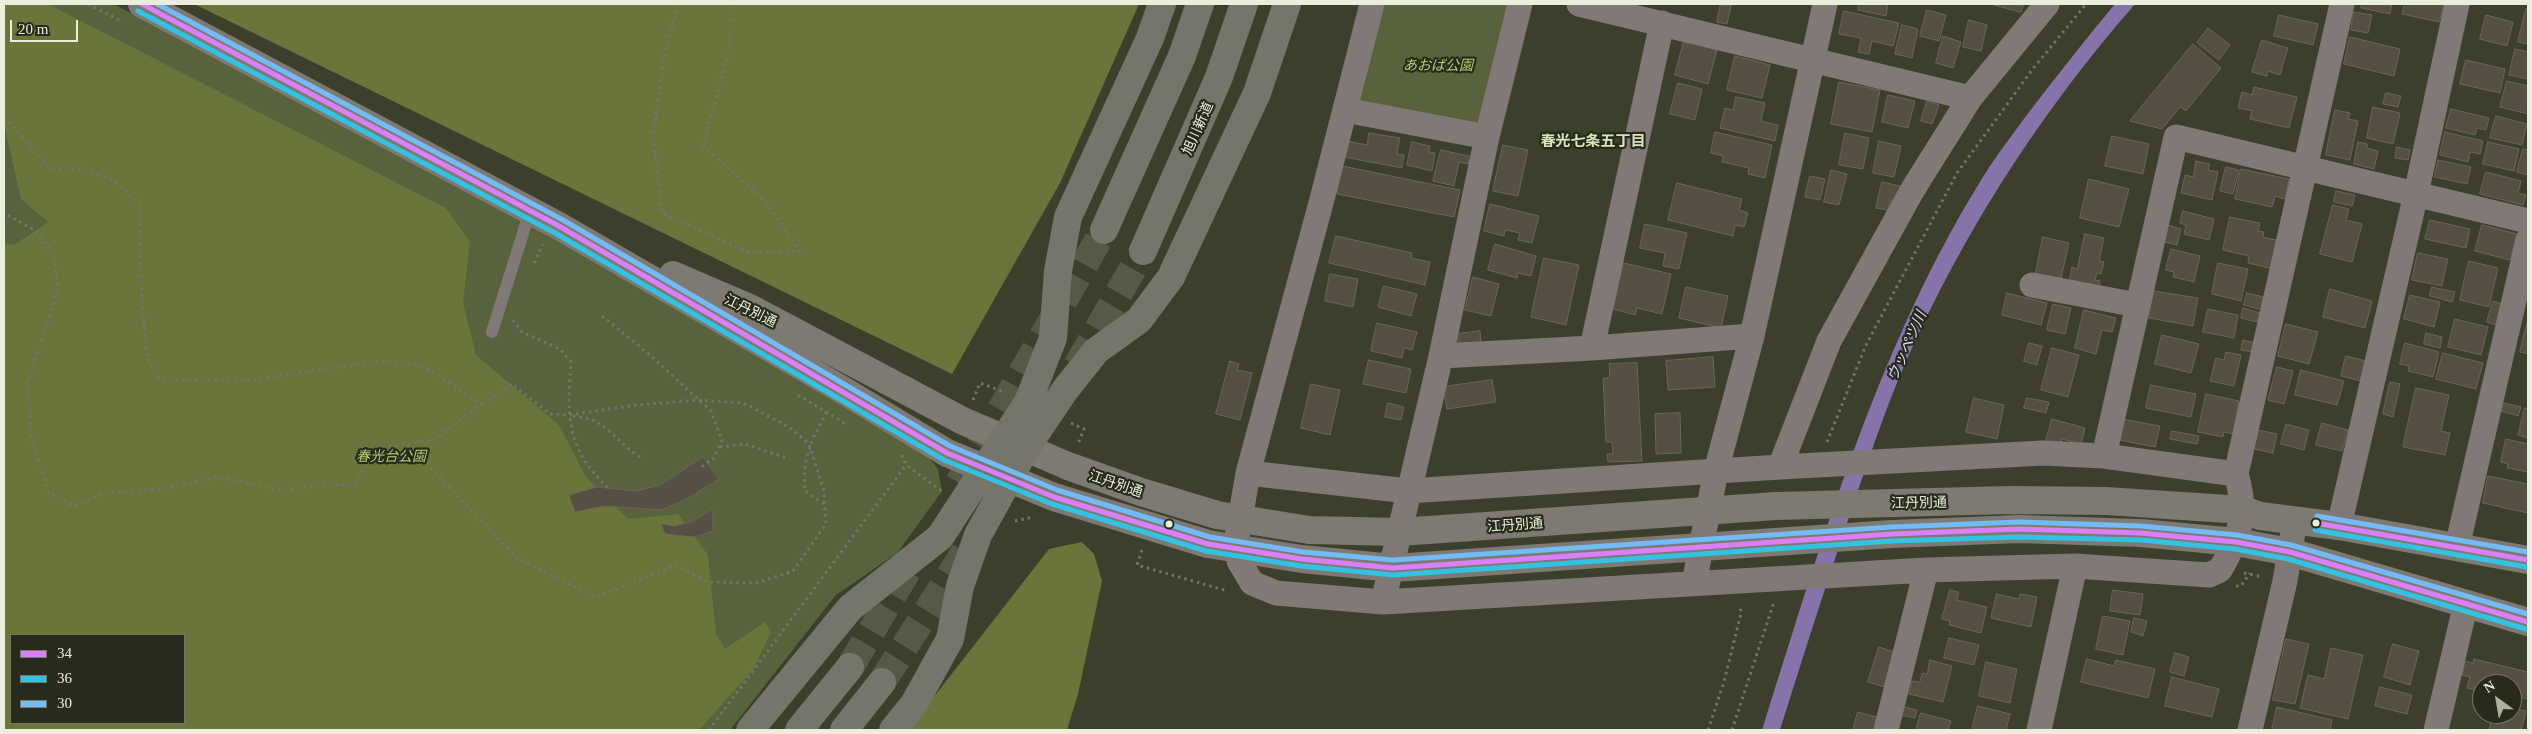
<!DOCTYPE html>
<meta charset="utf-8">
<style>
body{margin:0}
#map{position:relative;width:2532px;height:734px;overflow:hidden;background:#3b3f2c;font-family:Georgia,serif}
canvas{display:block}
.frame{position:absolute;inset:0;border:5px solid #e9efdb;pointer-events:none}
.legend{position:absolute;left:10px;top:634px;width:175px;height:90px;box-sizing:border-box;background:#272b1b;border:1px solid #757968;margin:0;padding:6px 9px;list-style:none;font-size:15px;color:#e9efdb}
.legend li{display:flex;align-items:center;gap:10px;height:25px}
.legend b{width:25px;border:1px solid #757968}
.north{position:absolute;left:2472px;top:674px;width:50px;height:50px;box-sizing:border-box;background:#272b1b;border:1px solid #757968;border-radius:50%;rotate:328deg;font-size:14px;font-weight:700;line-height:20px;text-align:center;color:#e9efdb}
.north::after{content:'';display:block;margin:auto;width:18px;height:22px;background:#acb19e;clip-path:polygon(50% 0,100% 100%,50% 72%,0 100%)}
.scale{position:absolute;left:10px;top:20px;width:68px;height:22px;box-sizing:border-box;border:2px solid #e9efdb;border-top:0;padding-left:6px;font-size:15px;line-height:18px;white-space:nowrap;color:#e9efdb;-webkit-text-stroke:4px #272b1b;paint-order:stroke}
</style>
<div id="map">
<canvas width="2532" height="734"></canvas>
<div class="frame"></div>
<ul class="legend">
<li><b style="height:6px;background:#d880ff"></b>34</li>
<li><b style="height:6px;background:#33c2e2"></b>36</li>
<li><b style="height:6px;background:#73baf8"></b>30</li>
</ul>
<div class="north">N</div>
<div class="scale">20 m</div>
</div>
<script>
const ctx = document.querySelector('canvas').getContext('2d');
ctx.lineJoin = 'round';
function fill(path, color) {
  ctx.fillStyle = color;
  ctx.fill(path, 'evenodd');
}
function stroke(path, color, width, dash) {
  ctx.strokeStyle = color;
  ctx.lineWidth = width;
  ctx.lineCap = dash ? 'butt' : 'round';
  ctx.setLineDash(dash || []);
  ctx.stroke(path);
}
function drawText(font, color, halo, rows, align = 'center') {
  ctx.font = font + ' Georgia,"Noto Sans JP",serif';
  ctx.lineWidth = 4.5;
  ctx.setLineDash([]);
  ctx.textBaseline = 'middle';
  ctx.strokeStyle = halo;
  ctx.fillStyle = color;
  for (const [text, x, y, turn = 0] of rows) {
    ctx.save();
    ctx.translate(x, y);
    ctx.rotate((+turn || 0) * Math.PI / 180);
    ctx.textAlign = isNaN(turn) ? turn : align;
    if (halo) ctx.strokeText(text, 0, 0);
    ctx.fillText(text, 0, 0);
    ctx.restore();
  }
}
fill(new Path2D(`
 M4 4H113L554 232 922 449 938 469 942 491 898 552 835 596 730 730H4ZM11 635H184V723H11Z
 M1372 4H1520L1487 137 1345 110Z`), '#58623c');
fill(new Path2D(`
 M4 4H48L446 208 470 242 463 303 476 355 559 425 586 477 628 519 678 514 708 555 716 634 725 649 765 622 771 632 753 670 699 730H4V243L14 245 48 222 21 199 4 124ZM11 635H184V723H11Z
 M194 4H1139L1060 183 952 374Z
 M1082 542 1094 554 1102 581 1078 694 1067 730H908L1049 549Z`), '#69753a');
fill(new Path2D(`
 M2115 4H2135C2047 105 1975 214 1918 335 1891 391 1872 450 1852 508 1827 582 1803 656 1780 730H1762C1823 538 1880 337 1990 166 2001 149 2014 133 2026 116 2055 78 2084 41 2115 4Z`), '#8673a9');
const building = new Path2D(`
 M1721 4 1731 5 1727 24 1717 22Z
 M1859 4H1888L1886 16 1858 10Z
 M1991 4H2024L2021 12Z
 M2362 4H2396H2392L2390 14 2361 8Z
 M2405 4H2444L2439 22 2402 14Z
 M2526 9H2528V44L2518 42Z
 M1927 10 1946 15 1939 41 1920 36Z
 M1844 11 1899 23 1893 46 1872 41 1869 54 1858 52 1861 38 1839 34Z
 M2354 12 2372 15 2368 33 2351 30Z
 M2279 15 2318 24 2313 45 2274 36Z
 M2486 15 2513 22 2507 46 2480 39Z
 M1969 20 1987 25 1981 51 1963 47Z
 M1902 25 1918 29 1912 58 1895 54Z
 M2208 28 2230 45 2219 60 2197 43Z
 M1943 36 1961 42 1953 68 1936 63Z
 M2350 37 2400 49 2394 76 2344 64Z
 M2262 40 2288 48 2280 75 2268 71 2267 76 2252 72Z
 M1684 41 1717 50 1708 84 1675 75Z
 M2193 44 2221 68 2186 111 2180 107 2162 129 2130 121Z
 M2515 49 2528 52V79L2509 75Z
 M1735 56 1770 65 1762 98 1727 90Z
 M2466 60 2505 69 2500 93 2460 84Z
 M2507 81 2528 86V114L2500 107Z
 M1839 82 1880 90 1872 132 1831 124Z
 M1678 83 1702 89 1695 120 1670 114Z
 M2254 87 2297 97 2289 128 2250 119 2252 111 2238 108 2242 92 2252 95Z
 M2386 93 2401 96 2398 107 2383 104Z
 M1888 95 1915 101 1908 128 1882 122Z
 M1736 97 1765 103 1761 121 1778 125 1775 141 1720 128 1725 108 1733 110Z
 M1927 101 1939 105 1932 124 1921 121Z
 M2373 107 2400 113 2393 144 2367 138Z
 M2451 109 2489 118 2486 130 2477 128 2475 135 2446 128Z
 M2335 110 2350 113 2348 119 2358 121 2350 160 2326 155Z
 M2496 116 2527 124 2522 145 2490 138Z
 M1715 132 1772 145 1765 178 1748 174 1749 168 1722 162 1723 156 1711 153Z
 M2445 132 2483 141 2480 154 2470 152 2468 162 2440 155Z
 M1369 133 1400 138 1397 154 1404 155 1402 168 1344 157 1347 141 1367 145Z
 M1845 133 1869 138 1863 169 1839 165Z
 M2112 136 2149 144 2143 174 2105 166Z
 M1879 141 1901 146 1894 177 1873 173Z
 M1412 142 1430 146 1429 152 1435 153 1432 171 1407 165Z
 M2358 142 2367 144V148L2378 151 2374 169 2354 164Z
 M2488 142 2519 149 2514 171 2483 164Z
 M1503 145 1528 150 1518 196 1493 191Z
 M2397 147 2410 150 2408 160 2395 158Z
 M2523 149 2528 150V175L2517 172Z
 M1441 150 1469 156 1468 164 1459 162 1454 186 1433 181Z
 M2438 160 2471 167 2467 184 2435 177Z
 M2196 161 2210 164 2208 170 2218 172 2212 200 2181 193 2185 175 2193 177Z
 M1342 166 1460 190 1454 217 1337 194Z
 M2226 167 2239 170 2233 194 2220 191Z
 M2241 169 2289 179 2285 199 2275 196 2272 207 2235 199Z
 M1831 170 1847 174 1839 205 1824 202Z
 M2486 172 2521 181 2518 193 2526 195 2523 205 2480 194Z
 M1810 176 1825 179 1820 200 1805 197Z
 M2089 179 2129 189 2119 227 2080 218Z
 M1882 182 1900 186 1896 201 1891 200 1888 210 1876 208Z
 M1677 183 1742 199 1739 210 1748 213 1744 227 1735 225 1733 236 1668 220Z
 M2336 191 2355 195 2352 206 2334 202Z
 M1490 204 1539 216 1532 243 1518 240 1520 233 1505 230 1504 236 1484 231Z
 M2333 205 2349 209 2346 220 2362 224 2352 262 2320 254Z
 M2183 211 2214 219 2209 240 2184 234 2186 225 2180 223Z
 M2230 217 2260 223 2258 231 2264 232 2263 237 2280 241 2273 269 2248 263 2249 256 2223 250Z
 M2430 220 2470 229 2466 248 2425 239Z
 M1645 224 1687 233 1679 269 1663 266 1665 253 1640 248Z
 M2168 225 2181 229 2177 245 2164 242Z
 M2482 225 2517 234 2510 260 2475 251Z
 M2085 234 2104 238 2099 261 2104 262 2101 274 2097 273 2095 280 2100 281 2099 287 2069 281 2072 267 2077 269Z
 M1336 236 1412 253 1411 258 1430 262 1425 285 1329 263Z
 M2043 237 2069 243 2060 283 2035 277Z
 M1495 244 1536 256 1531 276 1518 273 1517 278 1488 270Z
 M2171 249 2200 256 2194 282 2173 277 2174 272 2166 270Z
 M2418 253 2448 259 2442 286 2412 280Z
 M1544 258 1579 265 1566 325 1531 317Z
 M2469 261 2498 268 2489 307 2460 300Z
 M1624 263 1671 274 1662 314 1637 308 1635 315 1613 309Z
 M2218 263 2248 269 2241 301 2212 294Z
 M1330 274 1358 279 1353 307 1325 301Z
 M1473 277 1499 284 1491 316 1465 310Z
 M1384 286 1417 294 1411 316 1378 307Z
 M1686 287 1728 296 1721 328 1679 318Z
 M2432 287 2455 292 2452 302 2430 296Z
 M2330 289 2372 301 2365 328 2323 317Z
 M2154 291 2198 298 2193 326 2149 318Z
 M2007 293 2047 303 2041 325 2002 315Z
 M2247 293 2264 297 2262 310 2244 305Z
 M2410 295 2440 302 2434 327 2404 319Z
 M2493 301 2502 304 2496 325 2487 322Z
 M2053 304 2071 308 2065 334 2047 330Z
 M2243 308 2260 313 2257 322 2241 318Z
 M2208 309 2238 315 2234 338 2203 332Z
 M2084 310 2116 318 2112 332 2102 330 2096 354 2075 348Z
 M2455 319 2488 327 2481 355 2448 347Z
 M2528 319V354L2520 352Z
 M1377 323 1417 332 1412 350 1404 348 1402 358 1371 351Z
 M2286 324 2318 332 2309 364 2278 356Z
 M1480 331 1481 342 1459 345 1457 334Z
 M2426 333 2442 337 2440 348 2424 344Z
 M2162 335 2199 344 2191 373 2155 364Z
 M2243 340 2255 343 2253 352 2241 350Z
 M2029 343 2042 346 2037 365 2024 361Z
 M2405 343 2439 352 2433 377 2408 371 2409 366 2400 364Z
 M2052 348 2079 355 2068 397 2041 390Z
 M2226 352 2241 355 2234 386 2210 381 2216 358 2224 360Z
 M2443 353 2483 363 2476 389 2436 379Z
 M2346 356 2366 361 2361 381 2341 376Z
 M1713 357 1715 387 1668 390 1666 361Z
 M1369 360 1411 369 1406 393 1363 384Z
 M1230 361 1239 364 1237 370 1252 373 1240 420 1216 414Z
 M1637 363 1642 461 1608 462 1607 454H1613L1612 442H1606L1603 378H1610L1609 364Z
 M2277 367 2293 371 2284 404 2268 400Z
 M2301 370 2344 381 2337 405 2295 395Z
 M1492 380 1496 402 1447 409 1443 387Z
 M2390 382 2400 384 2393 417 2383 414Z
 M1311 384 1340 390 1330 435 1301 428Z
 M2151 385 2196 394 2191 417 2146 408Z
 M2416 388 2449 395 2441 431 2450 433 2445 455 2403 447Z
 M2206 394 2239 401 2233 434 2224 432 2223 437 2198 432Z
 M1974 398 2004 405 1997 439 1966 432Z
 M2027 398 2049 402 2046 413 2024 408Z
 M1388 403 1404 407 1401 420 1385 417Z
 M2504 403 2521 407 2518 416 2501 411Z
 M2525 408 2528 409V438L2518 435Z
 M1680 413 1681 453 1656 454 1655 414Z
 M2052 419 2085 428 2081 444 2062 439 2060 446 2046 442Z
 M2123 419 2160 426 2155 447 2119 440Z
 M2322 423 2348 430 2342 451 2316 445Z
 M2286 424 2309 430 2304 450 2281 444Z
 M2258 430 2277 434 2273 453 2254 449Z
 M2172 431 2199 436 2197 444 2170 439Z
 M2506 439 2528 444V472L2507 468 2508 464 2501 462Z
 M703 457 719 479 685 500 661 510 604 506 575 512 569 495 597 487 636 491 660 485Z
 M2488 476 2528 484V513L2483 503Z
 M713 509V531L694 537 665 534 661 524 675 526 693 521Z
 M1950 590 1959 592 1957 600 1987 607 1981 633 1949 625 1950 621 1942 619Z
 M2113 590 2143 594 2140 615 2110 611Z
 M1997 594 2019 599 2020 594 2037 597 2031 627 1991 618Z
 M2103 616 2130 621 2123 655 2096 649Z
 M2134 618 2147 621 2143 636 2131 632Z
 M1949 638 1979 645 1974 665 1944 658Z
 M2286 639 2309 644 2295 704 2273 700Z
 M2393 644 2419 651 2410 685 2384 677Z
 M1879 647 1894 652 1884 687 1868 682Z
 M2331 648 2363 655 2348 719 2300 708 2308 675 2324 679Z
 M2175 653 2189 657 2184 676 2170 672Z
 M2087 659 2114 666 2116 660 2155 669 2148 698 2081 682Z
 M2474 659 2528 672V699L2512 695V684H2482V692L2467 688 2470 677 2462 675 2465 661 2473 663Z
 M1930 660 1952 666 1943 702 1909 694 1912 681 1920 682 1922 673 1927 674Z
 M1986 662 2017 669 2010 703 1979 696Z
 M2172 677 2219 689 2212 717 2165 706Z
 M2380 687 2412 695 2407 714 2375 706Z
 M1978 706 2010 714 2006 730H1972Z
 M1904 707 1917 710 1915 718 1901 715Z
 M2277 707 2332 720 2330 730H2272Z
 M2512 708 2526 711 2521 730H2489L2493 714H2512Z
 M1858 712 1880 718 1877 730H1853Z
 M1921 713 1951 721 1948 730H1916Z`);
fill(building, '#555043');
stroke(building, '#6a6658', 1);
stroke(new Path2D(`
 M1077 366 1143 251
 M959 483 1104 230
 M850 667 916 556
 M882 682 968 547`), '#555946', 28, [28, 14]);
stroke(new Path2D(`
 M88 4 123 22
 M679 4 665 53 653 135 662 213 748 252 800 251 765 201 703 146 730 46 731 4
 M4 117 51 169 76 168 113 180 139 204 142 302 147 358 160 379 242 381 380 361 423 366 482 404 434 440 384 447 366 466 354 485H315L285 491 218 477 162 489 107 493 73 506 48 492 31 436 28 383 58 290 54 254 36 231 4 213
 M534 263 543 244
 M602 316 650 355 711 411 722 440 714 458 700 468
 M513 320 522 332 560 349 571 362C567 417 566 448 608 488
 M798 395 846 424
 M973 400 980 383 1004 392
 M573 416C579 417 587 418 593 420 612 429 623 448 642 458
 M1071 423 1084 429 1078 444
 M1827 442 1866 345 1957 173 2032 70 2086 4
 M408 444 517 558 596 597 676 565 708 582 756 583 793 571 826 524 824 491 809 444 789 427 743 403 698 400 636 405 570 415 550 414 512 384 482 404
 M720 447 745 444 787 458
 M902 455 906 465 942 491
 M824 504 805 491C802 458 811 441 826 413
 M1015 521 1033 517
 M1142 550 1137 565 1228 591
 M2244 573 2263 577
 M2236 586H2241L2250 573
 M709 730 906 465
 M1708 730 1724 682 1741 613 1740 605
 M1732 730 1774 602`), '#76736b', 3, [2.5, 4]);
stroke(new Path2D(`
 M492 332 530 211`), '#817977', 12);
stroke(new Path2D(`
 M1579 4 1970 98
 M1345 110 1487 137
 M2032 285 2137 305
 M1592 348 1662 23
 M1441 356 1592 348 1752 336
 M2104 456 2176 137 2528 221
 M1780 467 1829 341 1913 189 1970 98 2047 4
 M1248 473 1408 491 1780 467 2043 453 2104 456 2236 474C2248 513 2240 536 2220 570L2209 575 2075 566 1926 570 1383 602 1276 593 1252 583 1239 561 1236 543 1248 473 1321 203 1372 4
 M2236 474 2342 4
 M2339 526 2416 194 2457 4
 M2457 547 2528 240
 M1694 583 1716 471 1752 336 1825 4
 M1383 602 1441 356 1487 137 1520 4
 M1886 730 1926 570
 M2039 730 2075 566
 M2250 730 2285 581 2295 520
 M2436 730 2466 603`), '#817977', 25);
stroke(new Path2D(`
 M142 4 559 226 846 392 947 453 1054 497 1208 544 1302 559 1393 568 1892 534 2019 529 2141 533 2236 542 2290 552 2528 622
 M673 275 750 308 963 421 1068 466 1141 492 1217 515 1309 530 1399 532 1776 506 2010 500 2106 501 2243 510 2260 516 2339 526 2528 560`), '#7e7972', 28);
stroke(new Path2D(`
 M1104 230 1182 56 1200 4
 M1143 251 1219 77 1244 4
 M750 730 850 608 940 537 1028 402 1053 338 1058 271 1068 217 1150 38 1162 4
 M799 730 850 667
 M844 730 882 682
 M893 730 914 704 950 639 960 586 978 535 1026 448 1065 390 1096 351 1139 320 1171 277 1257 93 1287 4`), '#76756c', 28);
stroke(new Path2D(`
 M142 4 559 226 947 453 1054 497 1208 544 1302 559 1393 568 1892 534 2019 529 2141 533 2236 542 2290 552 2528 622
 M2316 523 2528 560`), '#d880ff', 5);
stroke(new Path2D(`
 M138 11 555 233 944 460 1052 504 1206 551 1301 566 1393 575 1892 541 2019 537 2141 540 2235 549 2288 559 2526 629
 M2315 530 2527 567`), '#33c2e2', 5);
stroke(new Path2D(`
 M157 4 563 220 950 446 1057 490 1210 537 1303 552 1393 560 1892 527 2019 522 2141 526 2237 535 2291 545 2528 614
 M2317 516 2528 552`), '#73baf8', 5);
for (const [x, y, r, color] of [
 [2316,523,4.5,"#e9efdb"],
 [1169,524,4.5,"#e9efdb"]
]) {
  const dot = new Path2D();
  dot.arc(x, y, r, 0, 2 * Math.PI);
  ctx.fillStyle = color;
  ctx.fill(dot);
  stroke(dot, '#272b1b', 2);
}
drawText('italic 14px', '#b8ce6f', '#272b1b', [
 ["あおば公園",1438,65],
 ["春光台公園",391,456]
]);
drawText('14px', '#e9efdb', '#272b1b', [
 ["旭川新道",1197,128,-66],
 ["江丹別通",751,310,26],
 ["江丹別通",1116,483,19],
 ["江丹別通",1919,502,-1],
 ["江丹別通",1515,524,-4]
]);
drawText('bold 15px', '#d8e3bb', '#272b1b', [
 ["春光七条五丁目",1593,140]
]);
drawText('italic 15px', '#dfd4f8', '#272b1b', [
 ["ウッペツ川",1906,346,-66]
]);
</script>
